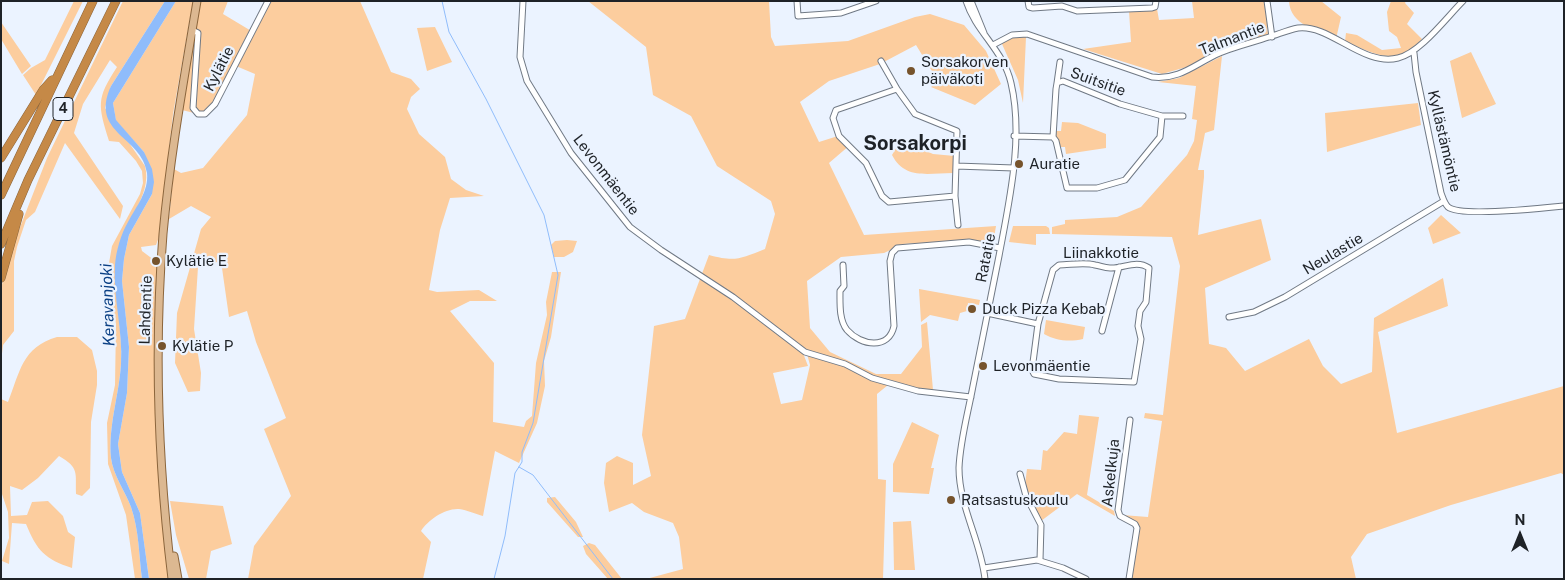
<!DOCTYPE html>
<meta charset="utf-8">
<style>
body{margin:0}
#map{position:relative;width:1565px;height:580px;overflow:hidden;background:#ebf3ff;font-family:"Public Sans",sans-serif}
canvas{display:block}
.frame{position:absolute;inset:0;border:2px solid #1e2227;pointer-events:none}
.north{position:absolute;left:1495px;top:510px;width:50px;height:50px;-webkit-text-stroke:4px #ebf3ff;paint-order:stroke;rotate:0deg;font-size:14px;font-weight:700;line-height:20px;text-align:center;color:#1e2227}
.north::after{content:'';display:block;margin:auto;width:18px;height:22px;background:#1e2227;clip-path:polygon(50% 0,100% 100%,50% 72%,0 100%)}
</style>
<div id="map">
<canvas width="1565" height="580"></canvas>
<div class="frame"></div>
<div class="north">N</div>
</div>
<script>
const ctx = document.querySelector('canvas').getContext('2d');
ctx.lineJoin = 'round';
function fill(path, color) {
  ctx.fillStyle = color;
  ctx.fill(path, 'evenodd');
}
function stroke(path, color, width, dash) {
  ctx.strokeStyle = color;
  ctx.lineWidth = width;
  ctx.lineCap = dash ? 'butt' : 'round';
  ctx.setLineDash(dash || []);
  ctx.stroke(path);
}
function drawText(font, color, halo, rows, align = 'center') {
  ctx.font = font + ' "Public Sans",sans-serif';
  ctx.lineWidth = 4.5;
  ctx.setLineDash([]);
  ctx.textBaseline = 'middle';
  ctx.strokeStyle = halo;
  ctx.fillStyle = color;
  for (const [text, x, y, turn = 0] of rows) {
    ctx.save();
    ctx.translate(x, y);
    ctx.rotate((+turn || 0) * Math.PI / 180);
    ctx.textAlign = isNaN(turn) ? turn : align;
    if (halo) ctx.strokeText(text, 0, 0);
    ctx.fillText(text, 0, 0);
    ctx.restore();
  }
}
fill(new Path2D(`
 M74 1H83L36 95 23 75 31 68 45 60Z
 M123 1H165L111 86 105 108 145 166C153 197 121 224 117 258 113 293 123 328 121 364 119 396 108 426 111 458 113 475 125 491 131 507 139 530 139 556 142 579H135L126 515 108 464 107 423 115 385 116 324 111 298 109 263 112 246 140 194 143 183 142 171 136 161 119 142 109 141C98 105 96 99 117 67L110 60 83 104 74 133 123 206 120 219 65 143 35 212 26 220 17 247 14 261V331L3 345 1 362V289L8 258 47 158Z
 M176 1H193L173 114 159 237 156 245 141 247 142 251 158 263 155 359 157 459 170 579H149L140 513 122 472 118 444 127 393 129 347 122 281 124 259 129 235 152 194 144 152 116 121 113 103Z
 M200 1H228L223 14 253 32 209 111 198 114 182 110Z
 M270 1H360L391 72 411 79 420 89 411 97 407 109 419 134 445 157 451 179 466 190 484 196 450 198 440 230 429 290 437 292 479 290 497 301H470L450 311 494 363 493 422 524 427 526 421 532 416 536 363 547 315 546 302 552 272H561L551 337 544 361 545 386 537 423 519 463 495 451 483 516C476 514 467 510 459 509 445 508 428 520 421 531L431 542 423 579H248L254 546 291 496 264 429 286 418 256 342 247 311 229 317 221 261 198 267 194 329 201 373 200 391 188 392 175 363 177 313 201 229 211 217 191 206 169 219 174 169 181 173 203 168 247 115 255 74 236 66Z
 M588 1H769L771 37 775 46 848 41 915 17 930 14 964 25 986 51 1001 84 975 105 931 87 938 81 916 45 880 64 829 81 800 102 819 142 838 136 850 145 829 163 864 235 996 226 993 244 971 240 903 244 884 253 841 257 807 281 810 328 830 352 876 374H901L922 347 921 325 927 322 933 390H918L872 377 845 363 803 353 808 366 773 373 781 404 802 400 810 365 807 354 845 365 888 385 877 394 878 479 886 480 883 579H646L683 569 679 537 673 523 644 512 632 503 609 512 604 483 606 463 617 456 633 463V485L651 476 642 435 654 326 685 319 709 255C735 262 740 259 765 249L775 214 771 201 717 166 691 116 653 95 646 47Z
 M1192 1H1265L1268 34 1215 51 1190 66 1162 74 1083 49 1131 42 1129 11 1157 9 1159 20 1194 18Z
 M1289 1H1321L1341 17 1336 39C1318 31 1290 25 1289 1Z
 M1391 1H1406L1405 3 1414 13 1407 24 1422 39C1397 68 1374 54 1345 41L1346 33 1357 35 1382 50 1401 48 1397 37 1389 31 1387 12Z
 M1 22 31 66 22 74 1 39Z
 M435 27 452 62 427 71 417 28Z
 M1010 37H1026L1023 103 1018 80 1002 44Z
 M1471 52 1496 104 1462 118 1450 61Z
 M1222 56 1214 130 1205 133 1198 170H1204V177L1198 235 1261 219 1271 260 1205 288 1209 344 1226 348 1245 371 1309 339 1323 366 1341 384 1372 372 1374 318 1443 278 1448 306 1378 332 1397 433 1564 386V475L1561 473 1451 505 1367 534 1351 557 1356 579H1129L1138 525 1122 515 1148 517 1162 421 1144 418 1145 413 1163 415 1180 266 1172 237 1052 234V227L1065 224V220L1117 217 1141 207 1187 155 1194 141 1197 120 1192 119 1196 86 1158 82 1179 78Z
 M1418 103 1421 125 1327 152 1325 113Z
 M1062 122 1078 123 1106 134V148L1066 154 1065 147H1061L1056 137V131H1061Z
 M901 140 933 154 955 156 953 173C928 173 905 180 892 155Z
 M1441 215 1461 233 1433 244 1428 228Z
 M1013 226H1046L1049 228 1050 234H1036V245L1009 242Z
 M567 240 577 241 573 252 564 257H554L551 245 555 241Z
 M919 289 980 300 979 305 968 303 967 311 960 313 958 321 930 315 921 322Z
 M1046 320 1085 327 1083 339C1070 342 1056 341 1044 334Z
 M57 337H77L92 350 97 371V385L91 422 90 488 82 496 76 494C75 473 80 468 59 456L38 478 22 490 10 486 11 516 27 515 32 502 48 501 63 516 68 532 75 537 72 568C45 559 37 551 26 524L12 523 9 564 2 561 9 538 8 512 1 491V399L8 402C20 372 22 347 57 337Z
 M1079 415 1099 417 1087 495 1114 511 1115 516 1077 494 1041 521 1025 485 1027 469 1041 470 1043 450 1047 451 1064 432 1077 434Z
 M912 422 939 435 931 468H934L929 494 893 492V464Z
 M555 497 576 522 583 537H578L547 502V498Z
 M170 501 223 506 232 544 211 551 206 579H189L176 535Z
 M911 521 915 570H894L893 522Z
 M589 543 595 545 622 579H608L586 554 583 546Z`), '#fccd9e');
fill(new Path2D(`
 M165 1H176L113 103 116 120 144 152 152 169 154 182 152 194 129 235 124 259 122 281 129 347 127 393 118 444 122 472 140 513 149 579H142C139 556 139 530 131 507 125 491 113 475 111 458 108 426 119 396 121 364 123 331 113 298 115 265 116 251 121 234 128 222 136 207 149 191 147 173 142 136 89 134 111 86Z`), '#8fbcfb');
stroke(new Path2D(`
 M442 1 449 32 486 99 544 215 558 275 533 423 522 452V462L515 473 505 536 494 579
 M519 467 533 475 613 579`), '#8fbcfb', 1);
const minor = new Path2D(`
 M523 1 520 57 527 81 571 153 630 227 661 250 733 297 805 352 845 364 872 378 918 391 971 397
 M797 1 798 16 841 13 876 1
 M966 1C976 32 1004 51 1011 83 1024 138 1009 202 999 256 990 299 982 343 973 386 968 413 960 441 959 468 959 507 981 541 985 579
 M971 1 984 33
 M1028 1 1029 7 1033 8 1062 6 1077 11 1152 8 1155 7 1156 1
 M1267 1 1272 37
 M192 30 198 33 193 108 198 114H205L215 104 268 1
 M993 45 1012 35 1027 34 1152 77C1178 80 1193 66 1215 55 1232 47 1251 43 1269 37 1279 34 1288 30 1298 28 1330 24 1363 67 1398 58 1420 53 1446 18 1463 1
 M1414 53 1416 72 1441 193C1443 198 1444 203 1448 207 1460 217 1545 208 1564 206
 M881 61 897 89
 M1057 83 1060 62
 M897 89 915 114 957 131 955 196 889 202 882 196 866 163 839 136 833 118 836 110Z
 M1014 136 1053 137
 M1053 137 1056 141 1067 188H1097L1125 180 1160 137 1162 116
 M1053 137 1056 89 1057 83 1063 81 1120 104 1162 116H1183
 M956 166 1014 168
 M955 196 958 225
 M843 265 844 286 840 291C840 304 839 320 847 330 861 346 889 350 894 326L890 261 892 253 897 248 969 242 1000 248
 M1059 265C1070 265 1084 262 1095 265 1101 266 1104 268 1110 268 1123 269 1136 259 1149 268L1146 302 1140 311 1138 326 1141 339 1134 382 1059 379 1034 374 1032 370 1038 324 1053 270Z
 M987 313 1038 324
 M1229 317 1254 312 1285 297 1444 201
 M1102 331 1119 267
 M1020 474 1026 496 1041 525 1040 560
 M984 568 1037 560 1063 568 1086 579
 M1129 579 1137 528 1135 524 1120 516 1118 510 1130 420`);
const major = new Path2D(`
 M174 556 178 579
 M172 579C158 465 154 348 163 234 170 156 184 79 197 1`);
const highway = new Path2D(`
 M1 158 43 90 52 80
 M1 195 93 1
 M1 244 28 180 116 1
 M1 278 19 214`);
stroke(minor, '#707985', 7);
stroke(major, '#8b653c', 9);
stroke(highway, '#8b653c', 9);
stroke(minor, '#fff', 5);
stroke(major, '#dcb891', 7);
stroke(highway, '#c58947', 8);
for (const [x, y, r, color] of [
 [911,71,5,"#76532c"],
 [1019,164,5,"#76532c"],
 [156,261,5,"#76532c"],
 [972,309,5,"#76532c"],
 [162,346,5,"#76532c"],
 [983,366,5,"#76532c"],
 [951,500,5,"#76532c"]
]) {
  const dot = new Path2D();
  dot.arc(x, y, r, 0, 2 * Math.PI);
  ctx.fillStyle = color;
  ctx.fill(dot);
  stroke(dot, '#ebf3ff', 2);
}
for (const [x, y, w] of [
 [63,109,20]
]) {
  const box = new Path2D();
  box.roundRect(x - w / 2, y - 11.5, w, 23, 4);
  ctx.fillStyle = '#ebf3ff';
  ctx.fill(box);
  stroke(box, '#1e2227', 1);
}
drawText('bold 14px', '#1e2227', null, [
 ["4",63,109]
]);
drawText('15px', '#1e2227', '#ebf3ff', [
 ["Talmantie",1232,39,-21],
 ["Kylätie",219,69,-63],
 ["Suitsitie",1098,82,20],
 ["Kyllästämöntie",1444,141,77],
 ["Levonmäentie",606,175,52],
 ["Liinakkotie",1101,253],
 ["Neulastie",1333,254,-31],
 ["Ratatie",986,258,-79],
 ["Lahdentie",146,310,-88],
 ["Askelkuja",1111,473,-84]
]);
drawText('15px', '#1e2227', '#ebf3ff', [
 ["Sorsakorven",921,62],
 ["päiväkoti",921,79],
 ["Auratie",1029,164],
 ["Kylätie E",166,261],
 ["Duck Pizza Kebab",982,309],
 ["Kylätie P",172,346],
 ["Levonmäentie",993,366],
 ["Ratsastuskoulu",961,500]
], 'left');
drawText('italic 16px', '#0c4185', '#ebf3ff', [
 ["Keravanjoki",108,305,-92]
]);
drawText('bold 20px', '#1e2227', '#ebf3ff', [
 ["Sorsakorpi",915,144]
]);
</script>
